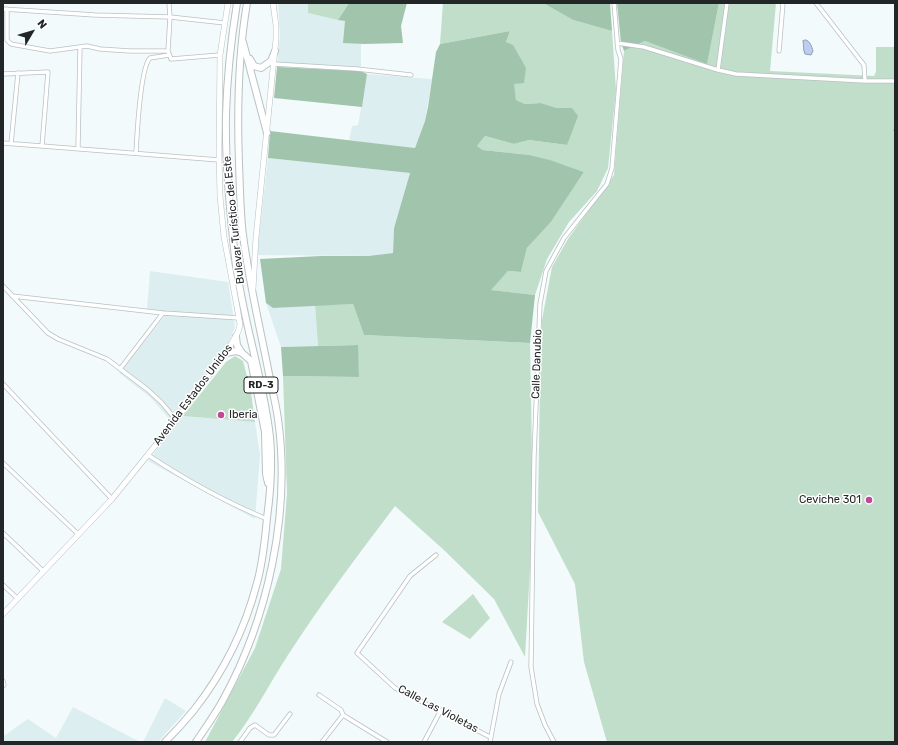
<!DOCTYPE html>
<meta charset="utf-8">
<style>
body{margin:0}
#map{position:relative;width:898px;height:745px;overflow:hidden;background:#f2fafb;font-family:Rubik,sans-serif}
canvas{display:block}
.frame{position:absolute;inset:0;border:4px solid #232626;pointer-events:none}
.north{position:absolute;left:12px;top:12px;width:40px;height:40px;-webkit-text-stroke:3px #fff;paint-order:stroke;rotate:52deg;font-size:11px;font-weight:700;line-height:16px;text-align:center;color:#232626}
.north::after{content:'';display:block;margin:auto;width:14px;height:18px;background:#232626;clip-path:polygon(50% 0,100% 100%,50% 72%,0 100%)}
</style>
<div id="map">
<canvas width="898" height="745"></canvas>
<div class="frame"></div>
<div class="north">N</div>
</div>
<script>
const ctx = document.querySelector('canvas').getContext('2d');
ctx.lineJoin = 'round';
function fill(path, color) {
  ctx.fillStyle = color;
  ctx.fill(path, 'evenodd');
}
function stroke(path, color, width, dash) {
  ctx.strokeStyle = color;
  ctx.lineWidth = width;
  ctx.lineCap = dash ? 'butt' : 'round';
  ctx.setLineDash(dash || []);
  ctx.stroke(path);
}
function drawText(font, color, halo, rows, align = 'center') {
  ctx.font = font + ' Rubik,sans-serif';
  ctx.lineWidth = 3;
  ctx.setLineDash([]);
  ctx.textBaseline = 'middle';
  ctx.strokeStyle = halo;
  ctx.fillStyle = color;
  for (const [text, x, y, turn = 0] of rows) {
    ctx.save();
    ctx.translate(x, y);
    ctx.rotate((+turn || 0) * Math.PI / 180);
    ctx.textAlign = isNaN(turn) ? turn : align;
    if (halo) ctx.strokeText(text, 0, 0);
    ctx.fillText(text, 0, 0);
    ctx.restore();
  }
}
fill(new Path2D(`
 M278 3H308V13L345 21 361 44V71L277 67 280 37Z
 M367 74 432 79 425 121 415 148 369 143 349 140 352 126 358 125Z
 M268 158 410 173 394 228 393 253 368 256 257 255Z
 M150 271 228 282 235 327 229 342 172 422 150 397 119 373 168 312 147 309Z
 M266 303 273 308 315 305 318 346 281 347Z
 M183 416 255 422 260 455 255 519 148 461Z
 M165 698 186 711 158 742H143Z
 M73 707 140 742H3V734L5 735 28 719 56 738Z`), '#ddeef1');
fill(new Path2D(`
 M308 3H349L338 20 308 13Z
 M443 3H543L573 20 612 31 616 90 608 168 597 191 569 222 547 259 535 295 490 290 508 271 521 272 527 248 551 222 584 172 549 160 530 155 483 150 477 146 485 136 514 144 529 140 567 145 572 108H557L541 103 525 104 516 100 506 42 510 31 440 44Z
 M719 3H776L770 71 874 76 876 72V47H895V742H607L584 662 575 584 538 512 540 386 542 320 552 267 568 239 614 175 624 51 645 41 707 63Z
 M353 304 364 335 530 343 533 514 525 657 494 599 445 551 395 506C358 555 321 604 288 655 269 684 254 715 232 742H205L255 648 281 569 287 493 283 376 359 377 357 345 318 346 315 305Z
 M235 356 243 361 251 392 255 422 183 416 226 362Z
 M473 594 490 618 470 639 442 622Z`), '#c0deca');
fill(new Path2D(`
 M349 3H407L401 26 403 43 364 44 343 43 345 21 338 20Z
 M543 3H610L612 31 573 20Z
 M617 3H719L707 64 645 41 624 51 621 43Z
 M510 31 506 42 513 45 526 68 524 83 514 84 516 100 525 104 541 103 557 108H572L578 116 567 145 529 140 514 144 485 136 477 146 483 150 530 155 550 160 584 172 551 222 527 248 521 272 508 271 491 290 535 295 530 343 364 335 353 304 273 308 266 303 260 259 321 256H368L393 253 394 228 410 173 268 158 270 131 415 148 425 121 428 107 436 52 440 44Z
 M277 67 361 71 367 74 362 107 274 98Z
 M358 345 359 377 283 376 281 347Z`), '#a0c5ac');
const water = new Path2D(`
 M806 40C810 41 812 47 813 51L811 55 805 54C803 50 804 46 803 41Z`);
fill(water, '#bbcef1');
stroke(water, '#8d9cb4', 1);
stroke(new Path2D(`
 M894 130 895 129`), '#8d9cb4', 1.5);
const street = new Path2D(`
 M169 3 170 17 168 51 171 59 220 55
 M816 3 864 65 865 81H895
 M3 9 95 15 170 17 225 23
 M7 9V40L11 44 50 51 87 46 100 49 130 51H168
 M617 43 644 47 718 70 736 74 865 81
 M779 51 783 3
 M274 64 357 69 411 75
 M718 70 727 3
 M3 74 48 72 42 146
 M3 143 42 146 219 160
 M11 144 18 73
 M78 148 80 47
 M136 153C137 136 140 68 150 58L169 55
 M3 286 48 333 58 339 107 359 148 390 162 403 176 420
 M12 296 163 313 239 318
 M120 369 163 313
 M3 384 112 499
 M148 455C186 480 225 502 267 519
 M3 463 78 534
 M3 533 43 571
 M436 555 410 576 357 653 395 688 490 737
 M3 585 17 598
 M3 681 4 685 3 686
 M319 695 341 710 343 715
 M240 742 250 728 255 725 269 735H274L290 714
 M322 742 343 715 387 742
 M424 742 441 710
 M490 742 499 694 511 662
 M554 742 545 725 537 704 531 667 534 457 540 304 546 271 564 238 607 184 612 168 621 59 618 50 614 3`);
const secondary = new Path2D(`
 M253 289 256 237 276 39V26L273 3
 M3 614 112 499 176 420 226 353 238 332 240 325 237 307 224 237 220 196 219 153 220 55 228 3`);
const highway = new Path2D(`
 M243 42 267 133
 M250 59 254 66 261 68 271 61 275 51
 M236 337 237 345 242 353
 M226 353 236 351 242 353 251 361 265 432 266 474 268 483
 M165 742C175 732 185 721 194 710 223 673 245 629 257 583 263 562 265 540 267 518 271 488 273 458 269 429 261 371 242 316 235 258 230 211 225 162 226 115 227 77 231 40 237 3
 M196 742C205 728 215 715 223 700 268 618 291 513 278 419 276 404 272 389 269 374 260 328 249 282 243 235 240 211 240 187 239 163 237 109 238 56 247 3`);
stroke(street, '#b9c1c2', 5);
stroke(secondary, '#b9c1c2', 6);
stroke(highway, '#b9c1c2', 8);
stroke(street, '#fff', 3.5);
stroke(secondary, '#fff', 5);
stroke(highway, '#fff', 6);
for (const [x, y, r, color] of [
 [221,415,4,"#c14799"],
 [869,500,4,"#c14799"]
]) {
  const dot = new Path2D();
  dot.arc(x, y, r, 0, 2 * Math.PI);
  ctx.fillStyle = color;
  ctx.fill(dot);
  stroke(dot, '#fff', 1.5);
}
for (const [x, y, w] of [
 [261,385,34]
]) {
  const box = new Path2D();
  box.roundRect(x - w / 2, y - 8, w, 16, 3);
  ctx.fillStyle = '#fff';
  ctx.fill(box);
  stroke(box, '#232626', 1);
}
drawText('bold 10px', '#232626', null, [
 ["RD-3",261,385]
]);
drawText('11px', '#232626', '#fff', [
 ["Bulevar Turístico del Este",234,220,-96],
 ["Calle Danubio",537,364,-88],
 ["Avenida Estados Unidos",193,395,-53],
 ["Calle Las Violetas",438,709,28]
]);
drawText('11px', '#232626', '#fff', [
 ["Iberia",229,415],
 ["Ceviche 301",861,500,"right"]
], 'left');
</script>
